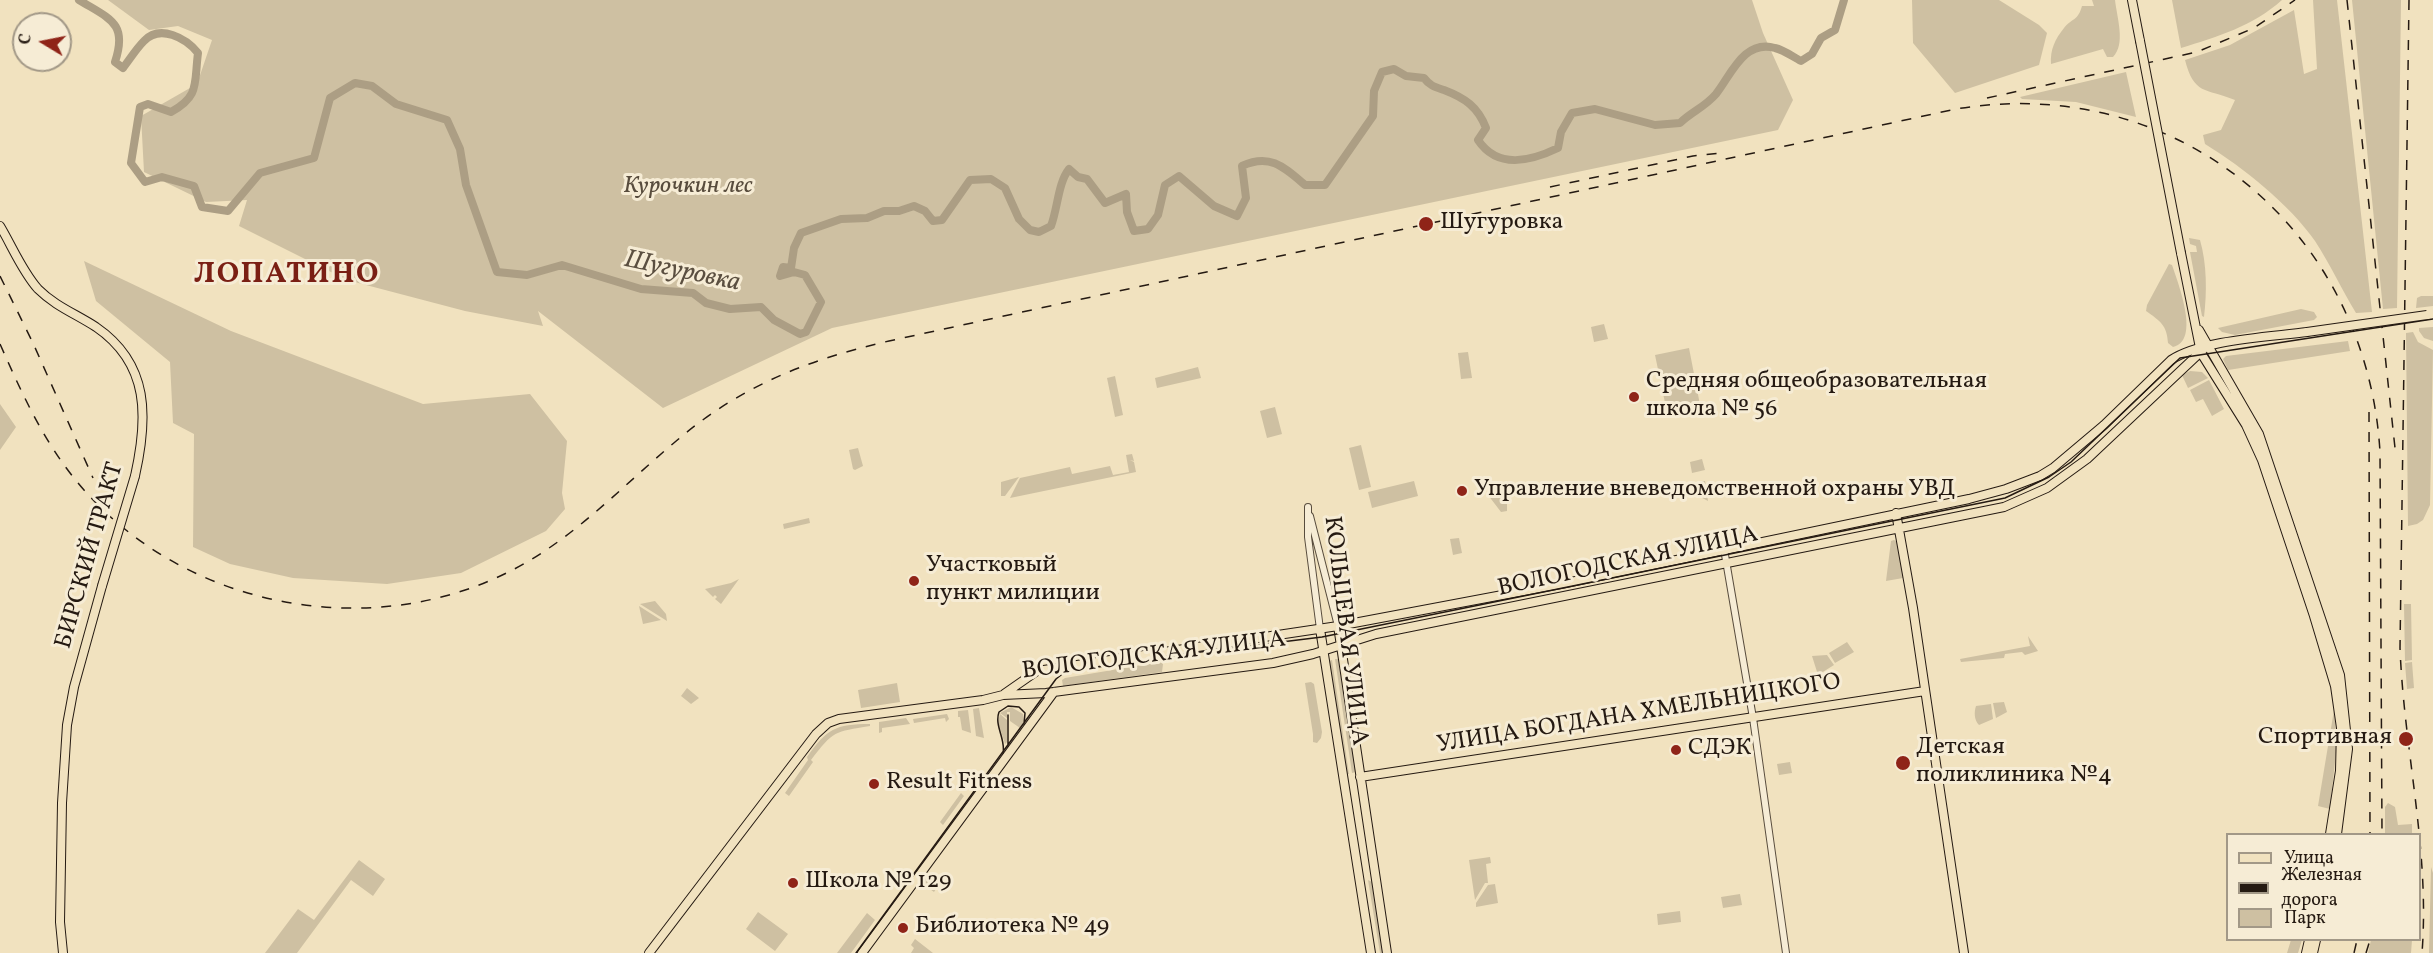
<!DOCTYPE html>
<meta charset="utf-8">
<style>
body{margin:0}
#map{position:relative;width:2433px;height:953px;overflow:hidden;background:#f1e2bf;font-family:Vollkorn,serif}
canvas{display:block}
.legend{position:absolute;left:2226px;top:833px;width:195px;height:108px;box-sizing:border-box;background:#f6ecd5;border:2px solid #a29887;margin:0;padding:8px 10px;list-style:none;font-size:18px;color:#251a12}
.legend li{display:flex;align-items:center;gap:12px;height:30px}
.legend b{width:30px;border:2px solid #a29887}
.north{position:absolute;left:12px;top:12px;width:60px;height:60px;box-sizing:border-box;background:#f6ecd5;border:2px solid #a29887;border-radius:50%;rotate:280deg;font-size:16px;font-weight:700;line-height:24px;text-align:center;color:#251a12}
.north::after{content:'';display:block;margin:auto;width:21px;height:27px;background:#8f2418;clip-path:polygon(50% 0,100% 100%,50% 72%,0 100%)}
</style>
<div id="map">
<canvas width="2433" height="953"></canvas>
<ul class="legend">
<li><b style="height:8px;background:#f1e2bf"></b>Улица</li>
<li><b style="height:8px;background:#251a12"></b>Железная дорога</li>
<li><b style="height:16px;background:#cec0a2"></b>Парк</li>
</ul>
<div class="north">С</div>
</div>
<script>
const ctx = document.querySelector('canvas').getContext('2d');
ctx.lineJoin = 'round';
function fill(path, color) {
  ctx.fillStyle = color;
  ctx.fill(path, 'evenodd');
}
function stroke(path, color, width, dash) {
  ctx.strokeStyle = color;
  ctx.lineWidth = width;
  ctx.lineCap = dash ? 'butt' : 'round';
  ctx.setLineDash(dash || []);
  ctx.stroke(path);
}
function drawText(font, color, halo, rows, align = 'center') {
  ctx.font = font + ' Vollkorn,serif';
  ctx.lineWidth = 6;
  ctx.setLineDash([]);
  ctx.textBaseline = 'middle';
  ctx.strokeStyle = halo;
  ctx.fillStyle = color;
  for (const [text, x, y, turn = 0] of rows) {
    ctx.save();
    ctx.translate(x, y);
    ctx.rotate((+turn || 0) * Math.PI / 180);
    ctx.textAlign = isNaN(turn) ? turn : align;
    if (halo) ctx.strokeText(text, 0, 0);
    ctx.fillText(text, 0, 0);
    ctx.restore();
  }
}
fill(new Path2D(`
 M108 0H1752L1763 33 1793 100 1778 130 832 328 663 408 538 311 543 326 465 311 347 280 239 226 247 200 206 202 144 172 141 116 197 84 212 40 178 26 149 30Z
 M1912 0H1999L2039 25 2047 33 2039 65 1955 93 1913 43Z
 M2092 0H2115C2117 18 2126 44 2113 57H2107L2103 49 2051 64C2050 50 2055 39 2064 28 2072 18 2078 21 2082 6H2094Z
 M2172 0H2282C2253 26 2217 37 2181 48Z
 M2313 0H2337L2372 312 2356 313C2342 290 2330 264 2315 241 2289 204 2244 168 2205 144L2203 135 2221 130 2235 100C2205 88 2194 95 2185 60L2230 45 2294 10 2304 74 2317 69Z
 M2352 0H2401L2397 308 2383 309Z
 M2126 72 2136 117 2076 102 2022 99 2020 97Z
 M2189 238 2200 240C2207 264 2207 293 2204 317L2202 316 2190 252H2197L2196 246 2190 244Z
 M84 261 231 331 423 404 530 394 567 441 562 493 565 509 546 531 461 573 387 584 293 578 230 564 193 547 194 434 173 423 170 362 96 301Z
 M2169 264 2172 265C2178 283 2201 341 2173 347L2168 343C2167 325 2160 321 2146 311L2147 305Z
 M2421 296H2433V306L2416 308 2417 298Z
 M2301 309 2314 312 2317 317 2314 320 2235 335 2222 332 2218 328Z
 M1604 324 1608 339 1594 342 1591 327Z
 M2433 327V341L2424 338 2419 331V328Z
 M2413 332 2418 342 2433 350 2430 505 2423 520 2417 524 2408 526 2406 333Z
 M2348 341 2350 351 2228 370 2223 359 2226 356Z
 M1689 348 1701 410 1668 417 1655 355Z
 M1468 352 1472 378 1461 379 1458 353Z
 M1198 367 1201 378 1157 388 1155 378Z
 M2190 371 2202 372 2208 378 2188 388 2182 375Z
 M1115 376 1123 415 1115 417 1107 378Z
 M2209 380 2224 409 2212 416 2203 399 2196 402 2190 390Z
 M0 404 16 427 0 450Z
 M1275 407 1282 434 1267 438 1260 411Z
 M1361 445 1371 487 1359 490 1349 448Z
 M858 448 863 466 855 470 853 469 849 450Z
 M1132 454 1134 461 1130 460 1134 462 1136 472 1010 498 1020 478 1070 467 1072 474 1110 466 1113 475 1129 472 1126 455Z
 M1702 459 1705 470 1692 473 1690 462Z
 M1019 477 1005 496H1001V482Z
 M1414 481 1418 496 1372 508 1368 492Z
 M1705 481 1708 501 1693 493 1692 489 1696 482Z
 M1514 486 1507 502V511L1501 512 1488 495 1497 487Z
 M809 518 810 523 784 529 783 524Z
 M1459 538 1462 553 1453 555 1450 539Z
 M1894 540 1898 542 1903 578 1886 581 1891 541Z
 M739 579 721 604 715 599 717 597 715 595 713 597 705 589 731 583Z
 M655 601 666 614 667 621 640 604Z
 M2404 604H2411L2412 660 2405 661Z
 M639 606 661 620 643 624Z
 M2028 636 2038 651 2025 655 2022 652 2005 654 2004 658 1961 662 1960 659 2030 646Z
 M1847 642 1854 652 1835 663 1829 653Z
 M1827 655 1834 665 1818 675 1812 656Z
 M1335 659H1338L1356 772 1352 773Z
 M1332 660 1349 774H1346L1328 661Z
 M1160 662 1163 664 1162 672 1063 686 1062 680 1065 678Z
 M2412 662 2414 688 2407 689 2405 663Z
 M1311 682 1314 684 1322 732 1321 738 1317 743 1313 742V734L1305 683Z
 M897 683 900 702 861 708 858 690Z
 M687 688 699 698 691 704 681 696Z
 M2004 702 2007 712 1996 718 1993 703Z
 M1991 704 1993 719 1979 725C1974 720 1974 712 1976 706Z
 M1011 707 1023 714 1024 721 1020 728 1010 721V712H1007V718L1000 713Z
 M979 708 984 738 976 736 973 709Z
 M968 710 971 733 962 730 960 717H958V711Z
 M2334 710 2337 743 2330 809 2318 806Z
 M947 714 949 719 946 722 945 718 914 723 913 719Z
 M1000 714 1007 720V742L1005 744 998 722Z
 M906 718 910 724 882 728V732L879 733V722Z
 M870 724V726C834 732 834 730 811 760L813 762 789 796 785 793 808 760 807 757C827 729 835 724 870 724Z
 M1790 762 1792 773 1779 775 1777 764Z
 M961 793 964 796 943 825 940 822Z
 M2388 803 2395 807 2398 825 2412 824V834H2385V807Z
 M1490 857 1491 863 1486 864 1488 883H1485L1475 900 1469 860Z
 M359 860 385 879 373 896 351 880 297 953H265L298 909 314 920Z
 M2431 867 2433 873V953H2429Z
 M925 875 939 884 934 892 923 884 919 888 917 884Z
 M1368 880 1372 882 1384 953H1380Z
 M1495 884 1498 903 1476 907V903L1488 885Z
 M1740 894 1742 905 1723 908 1721 897Z
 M1680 911 1681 922 1658 925 1657 914Z
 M758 912 788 934 775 951 746 929Z
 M867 913 875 920 851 953H837Z
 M915 939 933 953H911L914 948 911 945Z
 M2291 940H2302L2298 953H2287Z
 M2371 940H2412L2411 953H2368Z`), '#cec0a2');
stroke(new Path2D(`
 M79 0C110 19 128 23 115 62L123 68C130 59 136 49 144 41 160 24 186 38 198 53 194 84 200 96 171 112L148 104 140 107 131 163 145 182 162 177 194 186 202 207 228 211 260 173 314 158 330 98 355 83 372 86 396 104 447 120 460 149 466 185 497 272 527 275 562 265 641 289 693 293 706 303 730 309 761 307 774 320 800 334 806 332 821 302 805 275 794 272 780 276 783 267 791 268 794 248 801 233 841 219 867 218 884 211H899L914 206 925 211 933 221 942 220 970 180 991 179 1005 188 1019 219 1030 230 1039 232 1051 226C1058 207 1058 183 1069 169L1078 177 1087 179 1105 203 1126 194 1127 212 1134 231 1148 229 1158 215 1165 185 1179 176 1214 206 1237 216 1246 198 1242 166C1270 153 1284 167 1305 185H1325L1373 116 1374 91 1382 72 1394 69 1406 76 1424 78C1430 86 1435 87 1444 90 1465 98 1478 107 1486 128L1478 140C1498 170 1531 161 1558 148L1561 132 1572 113 1595 109 1655 125 1680 123C1691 112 1705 107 1716 94 1731 75 1744 39 1775 48 1784 50 1793 57 1801 61L1812 54 1821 38 1835 30 1844 0`), '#ac9e84', 8);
const minor = new Path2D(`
 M1308 507V537L1320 629
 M1310 516 1338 626
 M1724 549 1753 718 1786 953`);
const major = new Path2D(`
 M2132 0 2140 41
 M0 226C12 246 22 271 38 289 55 306 76 314 96 327 150 364 148 418 135 476
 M2181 253 2201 353 2246 425 2262 460 2314 616 2335 686 2341 728 2340 771 2330 834
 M2199 330 2259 434 2340 675 2348 749 2337 834
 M1896 513 1913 608 1964 953
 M1338 626 1387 953
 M1320 629 1371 953
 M1004 694 1037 671 1338 626 1566 583 1969 499 2006 489 2040 476 2053 468 2104 425 2171 360C2201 340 2269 337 2307 332
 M1360 777 1925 691
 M63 953 60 922 62 803 67 725 74 687 102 586
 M649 953 816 734 828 723 839 719 983 700 1003 695 1046 693 1273 663 1313 654 1376 634 2004 507 2047 488 2087 459 2207 346
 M862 953 1054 692
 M2306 953 2309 940
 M2313 953 2316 940`);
stroke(minor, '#584c3d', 8);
stroke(major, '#251a12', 10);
stroke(minor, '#f6ecd5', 6);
stroke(major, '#f1e2bf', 8);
stroke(new Path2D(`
 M1008 746V715
 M1003 753C1006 739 994 726 999 712L1008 706 1019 707 1025 713 1024 724
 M856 953 1056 679 1065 672 1184 654 1322 637 2005 498 2049 477 2071 462 2180 358 2433 319`), '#251a12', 1.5);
stroke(new Path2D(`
 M2347 0 2395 448
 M2409 0 2400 648C2404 751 2430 850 2422 953
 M1987 98 2197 52 2254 28 2295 0
 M1550 187 1693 156 1721 153
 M0 276 33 343 93 478
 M0 344C23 396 46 447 84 490 192 613 385 645 527 562 582 530 626 483 675 442 740 386 807 360 889 341L1956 109C2177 72 2367 230 2380 452L2382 834
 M2369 412 2370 834
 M2354 953 2357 940
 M2366 953 2370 940`), '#251a12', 1.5, [10, 10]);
const majorBridge = new Path2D(`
 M2140 41 2181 253
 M2307 332 2427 315
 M102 586 135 476`);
stroke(majorBridge, '#251a12', 10, []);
stroke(majorBridge, '#f1e2bf', 8);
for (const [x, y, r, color] of [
 [1426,224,8,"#8f2418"],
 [1634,397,6,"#8f2418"],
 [1462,491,6,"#8f2418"],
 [914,581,6,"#8f2418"],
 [2406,739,8,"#8f2418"],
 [1676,750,6,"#8f2418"],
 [1903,763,8,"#8f2418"],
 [874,784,6,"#8f2418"],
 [793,883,6,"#8f2418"],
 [903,928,6,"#8f2418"]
]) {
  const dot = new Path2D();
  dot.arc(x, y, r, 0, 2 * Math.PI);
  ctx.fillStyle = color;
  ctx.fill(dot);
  stroke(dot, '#f6ecd5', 2);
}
drawText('italic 24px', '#584c3d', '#f6ecd5', [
 ["Курочкин лес",688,188]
]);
drawText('24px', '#251a12', '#f6ecd5', [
 ["Шугуровка",1440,224],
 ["Средняя общеобразовательная",1646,383],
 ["школа № 56",1646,411],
 ["Управление вневедомственной охраны УВД",1474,491],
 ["Участковый",926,567],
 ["пункт милиции",926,595],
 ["Спортивная",2392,739,"right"],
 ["Детская",1916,749],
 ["поликлиника №4",1916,777],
 ["СДЭК",1688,750],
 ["Result Fitness",886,784],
 ["Школа № 129",805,883],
 ["Библиотека № 49",915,928]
], 'left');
drawText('24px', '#251a12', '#f6ecd5', [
 ["БИРСКИЙ ТРАКТ",91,556,-74],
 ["ВОЛОГОДСКАЯ УЛИЦА",1628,563,-12],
 ["КОЛЬЦЕВАЯ УЛИЦА",1344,631,83],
 ["ВОЛОГОДСКАЯ УЛИЦА",1154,657,-7],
 ["УЛИЦА БОГДАНА ХМЕЛЬНИЦКОГО",1639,715,-9]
]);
drawText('italic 26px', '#5b4f40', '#f6ecd5', [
 ["Шугуровка",682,273,12]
]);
ctx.letterSpacing = '1.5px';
drawText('bold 30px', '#7a1f14', '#f6ecd5', [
 ["ЛОПАТИНО",287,276]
]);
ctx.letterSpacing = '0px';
</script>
